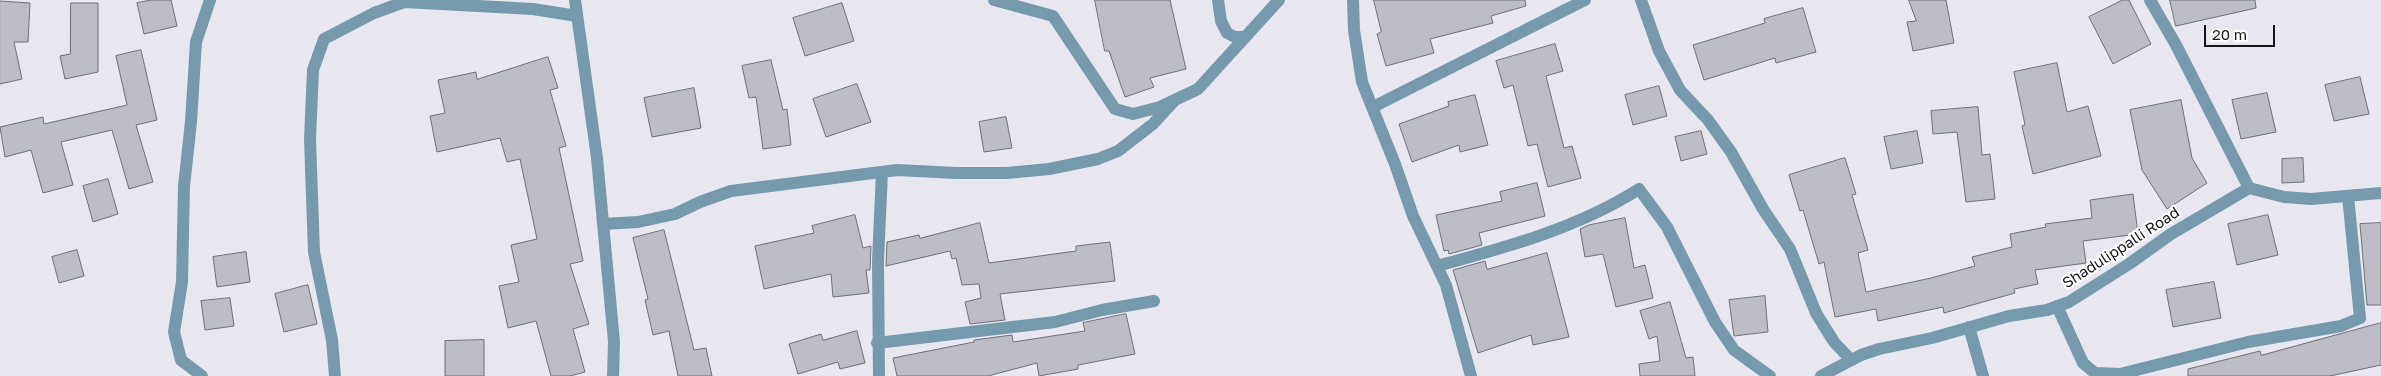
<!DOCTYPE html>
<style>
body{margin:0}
#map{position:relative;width:2381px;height:376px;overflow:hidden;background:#e8e7f0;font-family:"Golos Text",sans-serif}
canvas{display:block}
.scale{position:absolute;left:2204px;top:25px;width:71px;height:22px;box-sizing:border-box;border:2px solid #151518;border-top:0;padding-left:6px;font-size:15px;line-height:18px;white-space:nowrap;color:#151518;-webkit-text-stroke:4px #fff;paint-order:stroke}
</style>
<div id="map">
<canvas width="2381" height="376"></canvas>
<div class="scale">20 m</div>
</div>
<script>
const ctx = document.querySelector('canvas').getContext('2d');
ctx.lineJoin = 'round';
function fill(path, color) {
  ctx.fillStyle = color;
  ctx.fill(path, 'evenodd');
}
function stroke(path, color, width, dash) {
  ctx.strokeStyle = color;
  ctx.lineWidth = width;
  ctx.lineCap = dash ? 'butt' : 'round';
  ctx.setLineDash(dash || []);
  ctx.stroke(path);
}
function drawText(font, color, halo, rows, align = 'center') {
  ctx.font = font + ' "Golos Text",sans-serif';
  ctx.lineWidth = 4.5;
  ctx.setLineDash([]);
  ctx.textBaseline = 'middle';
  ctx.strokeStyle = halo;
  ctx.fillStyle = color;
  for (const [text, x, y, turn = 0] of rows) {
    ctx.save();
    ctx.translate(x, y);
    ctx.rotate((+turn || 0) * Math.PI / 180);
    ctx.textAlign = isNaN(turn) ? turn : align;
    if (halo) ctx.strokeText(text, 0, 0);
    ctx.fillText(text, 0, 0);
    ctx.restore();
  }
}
const building = new Path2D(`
 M152 0H171L177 26 144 34 137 3Z
 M1095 0H1170L1186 69 1150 78 1154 87 1125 97 1109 51H1105Z
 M1374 0H1525L1526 6 1491 16 1493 23 1430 39 1434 53 1386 66 1377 34 1381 32Z
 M1909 0H1946L1954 43 1913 51 1907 22 1916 21Z
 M2123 0H2129L2151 44 2113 64 2089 17Z
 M2170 0H2255L2256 8 2176 26Z
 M0 1 30 3 28 42H14L22 79 0 84Z
 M71 3H98V72L65 79 60 56 70 54Z
 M842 3 854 41 805 56 793 18Z
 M1803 8 1816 52 1776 63 1775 58 1704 80 1693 45 1765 23 1764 19Z
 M1555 44 1563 71 1546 76 1564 148 1572 146 1581 178 1548 187 1537 144 1528 146 1513 85 1504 88 1496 61Z
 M141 50 157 120 136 125 153 182 129 189 112 130 61 142 73 185 43 193 31 150 5 157 0 127 43 117 44 124 127 105 116 56Z
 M548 57 558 88 550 90 566 146 559 148 583 261 570 264 589 324 573 329 585 372 570 376H551L536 321 508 328 499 286 519 282 511 245 537 239 520 159 507 162 500 138 437 152 430 116 445 113 438 80 476 72 477 79Z
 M771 60 783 110 787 109 791 145 763 149 756 97 749 98 742 66Z
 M2057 63 2067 112 2088 106 2101 156 2033 174 2022 126 2025 125 2014 72Z
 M2360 77 2369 114 2334 121 2325 85Z
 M857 84 871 122 826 137 813 99Z
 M1659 86 1667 116 1633 125 1625 95Z
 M694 88 701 128 652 137 644 98Z
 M2267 93 2276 132 2241 139 2232 100Z
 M1475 95 1488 145 1460 152 1459 145 1412 162 1399 124 1449 106 1448 102Z
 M2181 100 2192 158 2207 183 2167 209 2142 170 2130 110Z
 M1978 107 1982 155 1990 154 1995 199 1966 202 1957 132 1933 134 1931 111Z
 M1006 117 1012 148 984 152 979 122Z
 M1701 131 1707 154 1681 161 1675 137Z
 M1917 131 1923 163 1891 169 1884 137Z
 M1845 158 1856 194 1852 195 1868 250 1858 253 1866 292 1931 278 1975 266 1972 257 2012 247 2010 234 2046 227 2045 224 2092 218 2090 200 2133 194 2138 234 2083 241 2086 263 2035 270 2038 284 2014 289 2015 293 1944 313 1943 307 1878 321 1876 309 1835 317 1824 262 1819 264 1803 210 1800 211 1789 175Z
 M2303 158 2304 182 2282 183V159Z
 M108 179 118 214 93 222 83 186Z
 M1537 183 1545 216 1479 233 1482 245 1449 254 1448 250 1444 251 1436 215 1502 201 1500 192Z
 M855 215 863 248 871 246 870 270H866L869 293 833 297 831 274 764 289 755 246 814 233 812 226Z
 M2268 215 2278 255 2237 265 2228 224Z
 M1625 218 1634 268 1645 265 1653 298 1616 307 1603 254 1585 257 1580 229 1589 225Z
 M980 223 989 263 1076 251V246L1110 242 1115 281 1000 294 1005 320 970 324 965 302 981 298 979 284 962 285 956 258 952 259 950 251 886 266 887 242 919 235 920 238Z
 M2381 223V305H2367L2360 224Z
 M664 230 694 350 706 348 712 376H678L669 331 653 335 645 300 648 299 633 238Z
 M77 250 84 276 59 283 52 257Z
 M246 252 250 282 217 287 213 257Z
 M1547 253 1569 337 1533 345 1531 335 1478 353 1453 270 1485 261 1487 269Z
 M2214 282 2221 318 2173 327 2166 290Z
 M308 285 317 324 284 332 275 294Z
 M1765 296 1768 332 1734 336 1729 300Z
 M230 298 234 326 205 330 201 301Z
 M1670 302 1686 358 1693 357 1695 376H1640L1639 364 1660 361 1657 336 1649 339 1640 311Z
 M1126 314 1135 354 1078 365V369L1039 376 1037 363 988 376H897L893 358 974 342V340L1012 335 1013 342 1085 331 1083 323Z
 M2381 323V365L2330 376H2188V369L2260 351 2261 355Z
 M857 331 865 363 840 369 838 362 798 374 789 344 821 334 823 340Z
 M484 340V376H445V341Z`);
fill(building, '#bcbcc4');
stroke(building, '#717078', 1);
stroke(new Path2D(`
 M575 0 597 158 614 342 613 376
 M994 0 1053 16 1115 109 1133 114 1160 107 1198 89 1279 0
 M1218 0 1221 21 1227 33 1235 37H1245
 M1353 0 1354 30 1362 82 1395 164 1413 216 1446 285 1471 376
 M1641 0 1659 51 1680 90 1708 120 1731 152 1763 209 1790 249 1816 313 1834 342 1851 360
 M2150 0 2176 45 2249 188
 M1373 107 1585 0
 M603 224 638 222 675 214 700 202 731 191 897 170 956 173H1007L1049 169 1098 159 1118 151 1153 124 1174 101
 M1437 266C1507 247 1578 228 1639 189L1667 227 1715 322 1734 350 1770 376
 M2057 306 2083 363 2095 373 2120 374 2248 342 2341 326 2360 318 2348 196
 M1969 327 1983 376
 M877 343 1055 322 1102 310 1154 301
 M202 376 181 360 174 332 182 282 184 186 191 122 196 42 210 0
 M335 376 332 340 314 252 310 139 313 70 324 39 374 13 404 2 533 9 577 16
 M879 376 878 261 882 172
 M1821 376 1861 355 1879 349 1932 338 2009 316 2047 310 2069 302 2129 264 2171 234 2249 188 2284 197 2311 199 2381 193`), '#7799ac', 12);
drawText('15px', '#151518', '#fff', [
 ["Shadulippalli Road",2121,248,-33]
]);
</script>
